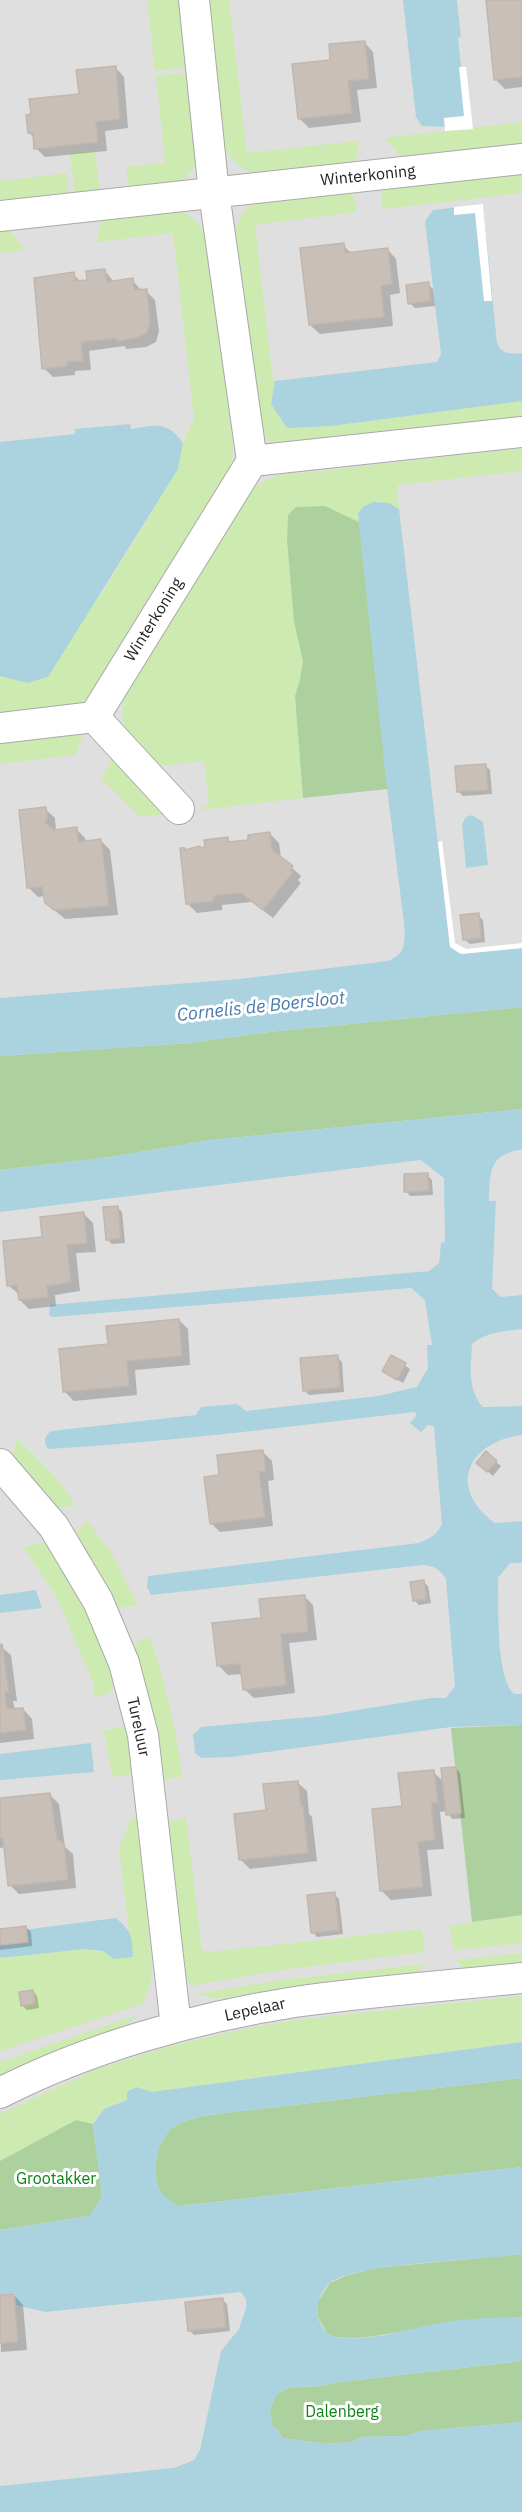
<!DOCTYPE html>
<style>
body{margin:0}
canvas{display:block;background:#f2efe9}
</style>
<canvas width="522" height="2512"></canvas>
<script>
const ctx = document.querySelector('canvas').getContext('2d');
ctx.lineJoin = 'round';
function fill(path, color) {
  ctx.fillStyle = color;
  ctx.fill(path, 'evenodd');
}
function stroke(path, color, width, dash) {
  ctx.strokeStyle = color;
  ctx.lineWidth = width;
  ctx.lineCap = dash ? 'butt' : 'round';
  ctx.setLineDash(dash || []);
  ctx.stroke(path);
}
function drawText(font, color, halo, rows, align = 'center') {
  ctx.font = font + ' "IBM Plex Sans",sans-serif';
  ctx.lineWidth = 6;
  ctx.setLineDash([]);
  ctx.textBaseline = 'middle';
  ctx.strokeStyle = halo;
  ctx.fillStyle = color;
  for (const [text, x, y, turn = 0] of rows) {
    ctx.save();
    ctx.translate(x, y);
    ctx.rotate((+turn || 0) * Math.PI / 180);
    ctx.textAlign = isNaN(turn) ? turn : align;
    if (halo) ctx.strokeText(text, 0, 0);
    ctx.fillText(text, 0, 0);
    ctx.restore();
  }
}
fill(new Path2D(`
 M0 0H522V2512H0Z`), '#e0dfdf');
fill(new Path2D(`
 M147 0H182L189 67 155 71Z
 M206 0H229L247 153 357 141 359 150 354 163 258 175C239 168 228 160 222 139Z
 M189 72 196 165 186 178 180 182 129 190 126 167 165 163 156 76Z
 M522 122V145L402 158 385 138Z
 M95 151 100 194 75 196 70 153Z
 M522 170V193L383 209 381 196 385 186Z
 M67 173 69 196 0 205V181Z
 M347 190 355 199 357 212 255 225 273 381H275L271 404 331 426 522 401V423L283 448 270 442 261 433 234 235C237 224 241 213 250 206 266 193 325 192 347 190Z
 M177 209C205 221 205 235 211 262L233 446 232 464 226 478 95 694 81 706 0 718V676L27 683 104 590 178 469 183 443 194 419 173 233 96 242 102 218Z
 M7 228 23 246V250L0 253V229Z
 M522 448V471L397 485 399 509C384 500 369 498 358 513L359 522 325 506 288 514 287 540 294 621 303 661 300 679 295 696 303 798 201 810V807L209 805 204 761 159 766C132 737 113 730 127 688L248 494C265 477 280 473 303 473Z
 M70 732 83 735 75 755 0 764V739Z
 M112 759 166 810 163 815 140 816 101 779Z
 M17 1438 57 1479 75 1504 73 1506 52 1508 12 1462Z
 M87 1520 111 1552 138 1606 112 1608 73 1537Z
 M36 1543H51L82 1592 117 1679 109 1693 95 1698 93 1682 57 1598 24 1548Z
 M150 1637C165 1683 177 1729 182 1777L158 1780 131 1653C136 1644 139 1638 150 1637Z
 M129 1726 136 1768 128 1775 112 1777 104 1730Z
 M142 1814 153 1920 147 1921C150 1948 159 1977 143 2001L145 2003 0 2051V1958L85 1949 132 1957 119 1848 131 1819Z
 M186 1818 202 1950 209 1952 422 1929 425 1952 282 1970 191 1986 184 1975 163 1822Z
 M522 1915V1943L453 1950 450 1926Z
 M522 1953V1962L464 1968 455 1960Z
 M424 1964 417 1973 216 1999 197 1994 273 1981Z
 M522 1996V2042L152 2092C133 2098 101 2103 93 2124L76 2120 0 2161V2114L97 2069 171 2046 239 2030 293 2020Z
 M137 2015 128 2024 42 2056 0 2077V2062Z`), '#cdebb0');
fill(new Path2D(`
 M325 506 359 522 388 789 303 798 295 696 300 679 303 661 294 622 287 540 288 515 296 507Z
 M522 1007V1109L211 1140 110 1157 0 1170V1056L190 1043 269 1032Z
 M522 1725V1915L472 1922 451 1728Z
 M522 2078V2167L179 2206C171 2202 162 2197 159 2188 151 2170 157 2143 170 2130 181 2120 195 2118 209 2115Z
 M76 2120 93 2124 102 2196 90 2216 0 2230V2161Z
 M522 2254V2317C486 2319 451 2323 415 2329 387 2333 356 2343 328 2335L318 2317 317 2303 330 2283 345 2276 375 2268Z
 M522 2361V2422L422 2431 405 2436 361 2437 353 2442 327 2444 282 2438 277 2429 273 2428 269 2418 270 2410 276 2395C293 2381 313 2391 332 2383Z`), '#add19e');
fill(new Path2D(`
 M403 0H457L461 37 458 38 467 119 449 127 422 126 416 117Z
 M483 204 497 343C502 355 511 354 522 353V401L331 426 287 428 271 404 275 381 437 362 441 354 425 221 433 210Z
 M130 424 131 429C156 425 167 421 183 443L178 469 48 677 27 683 0 676V442L75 434V429Z
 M373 502 389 503 399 509 450 947 461 954 522 948V1007L269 1032 190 1043 0 1056V998L239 979 388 961C407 954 405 940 404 923L386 780 358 513 363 507Z
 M472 815 483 822 488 865 466 868 462 824 466 817Z
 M522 1109V1149C488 1156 490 1171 489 1201H496L492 1289 501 1297 522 1295V1329C504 1331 486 1332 472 1344 471 1365 467 1390 483 1407L522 1406V1435C467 1442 447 1488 495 1523L522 1521V1563H510L498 1578C499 1606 495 1675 514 1694H522V1725L451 1727 231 1757 202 1758 195 1753 193 1735 201 1727 321 1716 431 1698H446L455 1686 446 1579C440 1569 434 1566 423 1565L151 1595 147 1587 148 1576 419 1543C430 1538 437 1535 442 1524L434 1426 428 1425 421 1432 410 1423 416 1416 415 1412C293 1426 171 1442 48 1449 43 1442 44 1436 51 1431L196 1415 201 1407 237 1404 246 1411 378 1396 417 1387 428 1368 427 1345H432L425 1300 411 1288 52 1317 49 1315 50 1305 429 1271 439 1263 441 1243 445 1242 444 1178 421 1160 0 1212V1170L110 1157 211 1140Z
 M36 1590 42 1608 0 1613V1595Z
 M91 1743 94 1772 0 1780V1754Z
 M116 1918C132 1932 132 1936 133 1957L114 1959 103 1951 85 1949 0 1958V1933Z
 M522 2042V2078L209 2115C195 2118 181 2120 170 2130 157 2143 151 2170 159 2188 162 2197 172 2202 180 2206L522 2167V2254C484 2260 353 2263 330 2283 320 2292 314 2308 319 2320 323 2330 327 2335 337 2337 367 2343 411 2328 440 2323 467 2318 495 2318 522 2317V2361L332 2383C313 2391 293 2381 276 2395L270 2410 273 2428 277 2429 282 2438 327 2444 353 2442 361 2437 405 2436 422 2431 522 2422V2512H0V2486L174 2468 194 2460 200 2450 221 2351 239 2329 246 2308V2299L241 2292 45 2312 16 2305 15 2293 0 2294V2230L90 2216 102 2196 93 2124 104 2109 127 2100V2092L136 2087 152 2092Z`), '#aad3df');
fill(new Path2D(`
 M459 67H466L473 129 445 131 444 118 464 116Z
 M483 204 492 301H484L475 213 454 215V207Z
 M442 841 455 943 466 949 522 943V948L461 954 450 947 438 842Z`), '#fff');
fill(new Path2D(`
 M488 0H522V87L505 89 496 80Z
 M364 42 373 52 377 88 357 90 361 122 309 128 299 118 332 61Z
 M115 67 124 77 128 128 105 131 107 151 45 157 36 148 35 138 29 133Z
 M343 245 352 254 387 249 396 259 400 293 390 295 393 326 320 334 310 325Z
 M105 271 114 282 132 280 142 291H146L155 300 159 331 156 342 146 347 127 349 124 346 89 351 91 370 75 371V375L53 377 44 368 74 275 81 282 88 281Z
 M428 284 433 289 435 306 415 308 410 303Z
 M485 765 490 770 492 794 463 796 459 792Z
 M45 809 55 818 56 831 76 829 85 838 86 843 101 841 110 850 118 915 65 919 46 903 45 896 38 897 29 888Z
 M270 834 279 843 281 858 301 876 298 880 301 883 273 918 252 902 222 905V910L197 913 187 903 185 849 186 851 207 848 227 839 231 843 250 841Z
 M478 915 483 920 485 942 470 944 465 940Z
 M427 1175 432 1180 433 1195 410 1196 406 1191Z
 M117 1207 122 1212 125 1243 112 1244 107 1239Z
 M83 1213 93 1223 96 1252 76 1253 80 1291 55 1295 56 1306 29 1309 20 1300V1295L9 1286 44 1238Z
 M179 1320 188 1329 190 1365 135 1370 137 1395 74 1401 64 1391 109 1346Z
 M337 1357 342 1362 344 1392 309 1395 304 1390Z
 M392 1357 410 1369 403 1383 384 1371Z
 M262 1451 272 1461 274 1480 268 1481 273 1526 220 1532 211 1523 221 1476Z
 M496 1462 501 1466 493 1476 482 1467Z
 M423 1582 428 1586 431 1603 419 1605 414 1600Z
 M304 1596 313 1605 317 1640 289 1643 295 1693 254 1698 244 1689 243 1674 228 1675 219 1666 263 1619Z
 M0 1646 11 1655 17 1701H13L15 1710 23 1709 32 1719 34 1739 0 1743Z
 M456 1768 460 1773 465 1818 452 1819 447 1811 440 1812 444 1849 427 1850 432 1896 391 1900 381 1890 404 1808 433 1772 444 1782Z
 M297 1782 307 1791 309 1814 312 1817 317 1861 250 1869 240 1859 267 1811Z
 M50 1795 59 1804 65 1847 73 1854 76 1888 19 1894 10 1885 6 1847 0 1848V1800Z
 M334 1894 339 1899 343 1934 317 1937 313 1932Z
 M26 1927 31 1932 32 1946 0 1950V1930Z
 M33 1991 37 1996 39 2008 27 2010 22 2005Z
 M14 2295 23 2305 27 2350 1 2352 0 2297Z
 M222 2299 227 2304 230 2331 194 2335 189 2330Z`), '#0003');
const building = new Path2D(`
 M486 0H522V77L494 80Z
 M365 41 369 79 348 81 352 113 298 119 292 64 330 60 329 44Z
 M116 66 120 119 96 122 98 142 34 149 33 133H28L26 115 31 114 29 99 79 94 76 70Z
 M344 243 345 253 388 248 392 284 381 286 384 317 309 325 300 248Z
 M105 269 107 282 133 278 134 290 147 289 150 321 147 333 136 338 117 341 116 338 81 342 83 361 67 362V366L42 369 34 278 74 272 75 281 87 280 86 271Z
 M429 282 431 301 408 304 406 285Z
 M486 764 488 790 457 792 455 766Z
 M46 807 47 819 45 822 54 830 77 827 78 842 101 839 109 906 54 910 45 903 42 887 27 888 19 810Z
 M270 832 272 850 293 866 290 870 293 872 263 910 241 893 213 896 214 901 186 904 180 848H185V850L200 846V848L205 847 204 840 228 837V842L248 840V835Z
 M479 913 481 938 463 940 460 915Z
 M428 1173 429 1191 404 1192V1174Z
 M118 1206 121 1238 106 1240 103 1207Z
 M84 1212 87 1243 67 1245 71 1282 47 1286 48 1297 19 1300 17 1285 7 1286 3 1241 42 1237 40 1217Z
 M179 1319 182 1356 127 1361 129 1386 63 1392 59 1349 108 1344 106 1326Z
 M338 1355 340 1387 303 1391 300 1358Z
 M391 1355 406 1363 397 1380 382 1371Z
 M263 1450 266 1471 259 1472 265 1517 210 1524 204 1477 219 1475 217 1455Z
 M486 1451 497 1461 487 1472 476 1463Z
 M424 1580 427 1599 413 1601 410 1582Z
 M305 1595 308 1632 281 1634 286 1685 243 1690 240 1664 217 1666 212 1623 261 1618 259 1599Z
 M2 1644 9 1692H5L7 1709 23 1708 26 1730 0 1733V1645Z
 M456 1767 461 1813 446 1815 441 1768Z
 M434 1770 438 1802 431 1803 435 1840 418 1842 423 1887 380 1891 372 1809 402 1806 398 1773Z
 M298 1781 301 1806H303L308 1853 239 1860 234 1814 266 1810 263 1784Z
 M50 1793 57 1839 64 1843 68 1880 8 1886 3 1838H0V1798Z
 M335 1892 339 1930 311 1933 307 1895Z
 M26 1926 28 1942 0 1945V1929Z
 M33 1990 35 2004 21 2006 19 1992Z
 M14 2294 18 2342 0 2343V2295Z
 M223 2298 226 2327 188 2331 185 2302Z`);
fill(building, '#c7bfb8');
stroke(building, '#c4b6ab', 1.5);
const street = new Path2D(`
 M0 216 522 159
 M252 461 522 432
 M94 717 252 461 214 193 194 0
 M94 717 179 809
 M0 728 94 717
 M0 1464 54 1527 98 1601 124 1663 143 1735 176 2027
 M0 2093C88 2048 197 2017 295 2002 370 1991 447 1986 522 1978`);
stroke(street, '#a9a9a9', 32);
stroke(street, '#fff', 30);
drawText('16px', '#222', '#fff', [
 ["Winterkoning",368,176,-6],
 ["Winterkoning",154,620,-58],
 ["Tureluur",138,1727,78],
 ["Lepelaar",255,2010,-12]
]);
drawText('16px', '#0c8416', '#fff', [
 ["Grootakker",56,2179],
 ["Dalenberg",342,2412]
]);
drawText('italic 18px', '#4a7aab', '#fff', [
 ["Cornelis de Boersloot",261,1007,-6]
]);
</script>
